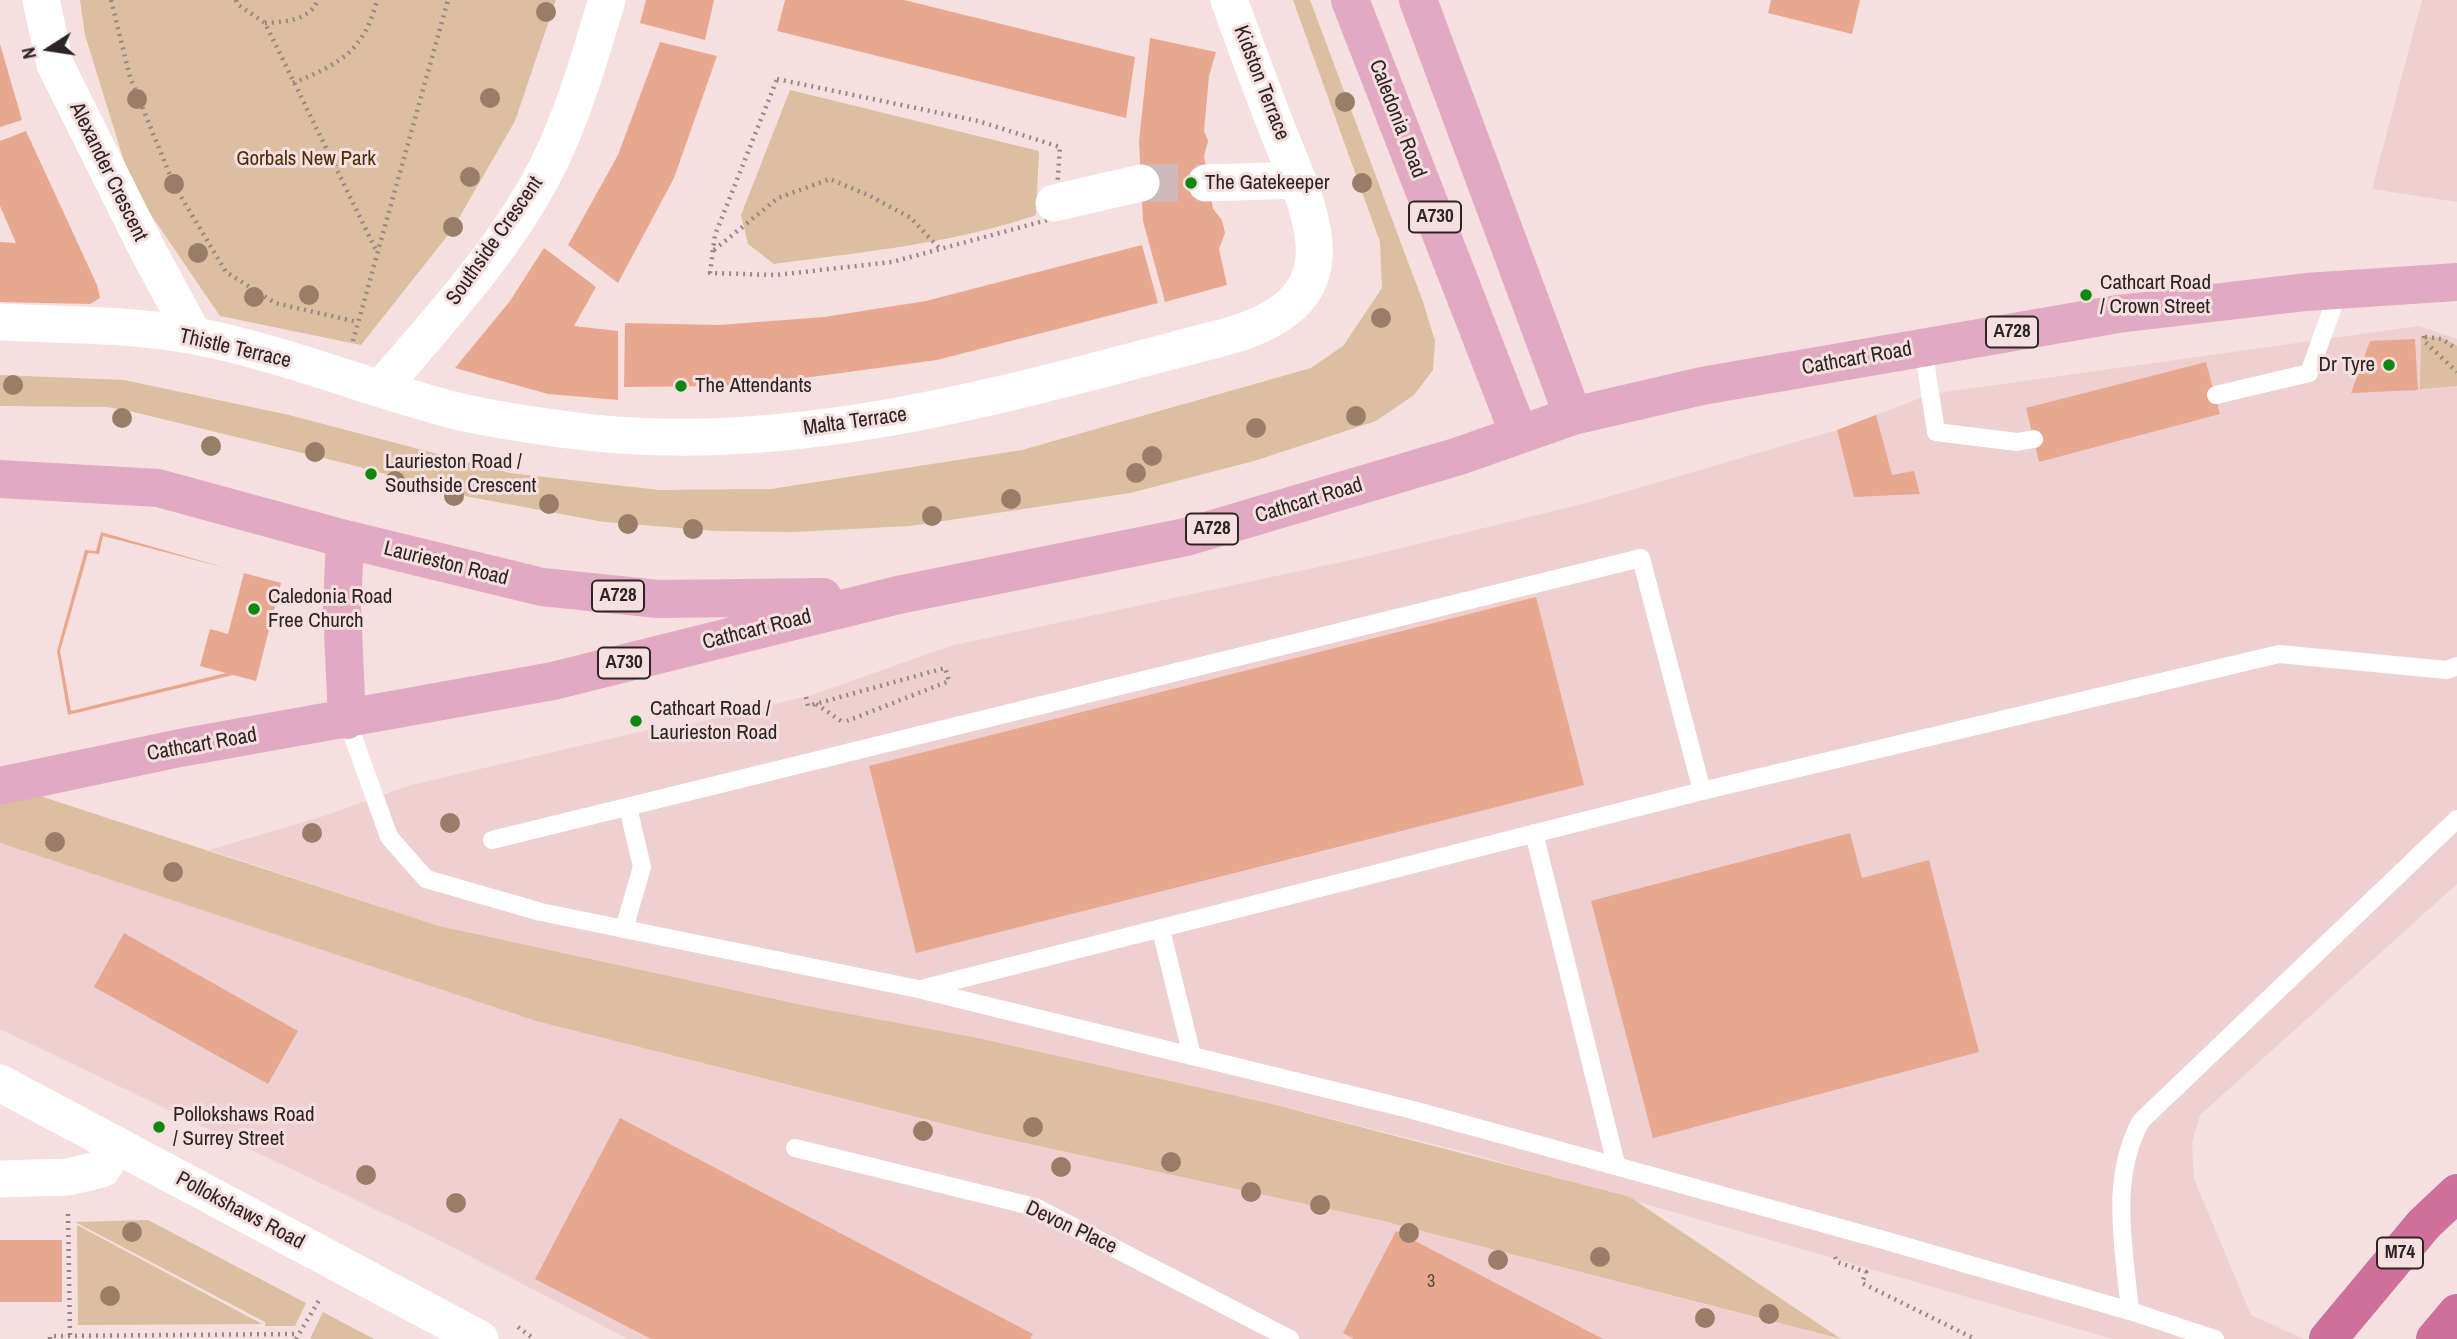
<!DOCTYPE html>
<style>
body{margin:0}
#map{position:relative;width:2457px;height:1339px;overflow:hidden;background:#f6dfdf;font-family:"Archivo Narrow",sans-serif}
canvas{display:block}
.north{position:absolute;left:14px;top:14px;width:70px;height:70px;-webkit-text-stroke:5px #f6dfdf;paint-order:stroke;rotate:258deg;font-size:19px;font-weight:700;line-height:28px;text-align:center;color:#2c2424}
.north::after{content:'';display:block;margin:auto;width:24px;height:32px;background:#2c2424;clip-path:polygon(50% 0,100% 100%,50% 72%,0 100%)}
</style>
<div id="map">
<canvas width="2457" height="1339"></canvas>
<div class="north">N</div>
</div>
<script>
const ctx = document.querySelector('canvas').getContext('2d');
ctx.lineJoin = 'round';
function fill(path, color) {
  ctx.fillStyle = color;
  ctx.fill(path, 'evenodd');
}
function stroke(path, color, width, dash) {
  ctx.strokeStyle = color;
  ctx.lineWidth = width;
  ctx.lineCap = dash ? 'butt' : 'round';
  ctx.setLineDash(dash || []);
  ctx.stroke(path);
}
function drawText(font, color, halo, rows, align = 'center') {
  ctx.font = font + ' "Archivo Narrow",sans-serif';
  ctx.lineWidth = 6;
  ctx.setLineDash([]);
  ctx.textBaseline = 'middle';
  ctx.strokeStyle = halo;
  ctx.fillStyle = color;
  for (const [text, x, y, turn = 0] of rows) {
    ctx.save();
    ctx.translate(x, y);
    ctx.rotate((+turn || 0) * Math.PI / 180);
    ctx.textAlign = isNaN(turn) ? turn : align;
    if (halo) ctx.strokeText(text, 0, 0);
    ctx.fillText(text, 0, 0);
    ctx.restore();
  }
}
fill(new Path2D(`
 M2422 0H2457V202L2372 189Z
 M2419 326 2457 339V884L2200 1115 2192 1143 2194 1179 2251 1315 2304 1339H2113L1469 1153 1268 1103 973 1037 807 1006 439 926 209 850 324 816 411 785 661 727 673 736 696 723 812 695 950 646 1360 558 1587 503 1837 430 1931 394Z
 M0 843 536 1021 984 1134 1379 1220 1839 1339H628L435 1238 0 1029Z`), '#efd0d0');
fill(new Path2D(`
 M80 0H556L515 121 452 230 361 345 220 316 132 187 85 35Z
 M1293 0H1310L1423 302 1435 341 1433 370 1414 395 1376 421 1254 461 1130 493 910 526 793 532 716 531 604 522 470 497 348 464 125 410 106 407 0 406V375L124 380 289 415 510 473 659 490 771 489 1022 450 1311 368 1343 346 1382 288 1380 242Z
 M790 90 1039 151 1036 215C952 244 861 252 774 264L748 244 741 215Z
 M2421 336 2443 338 2457 346V386L2420 389Z
 M0 783 439 926 807 1006 973 1037 1268 1103 1630 1197 1841 1339 1379 1220 984 1134 536 1021 0 843Z
 M148 1220 306 1303 295 1326H265V1322L75 1222Z
 M77 1225 262 1324 78 1325Z
 M323 1312 374 1339H310Z`), '#dcbea0');
fill(new Path2D(`
 M646 0H714L705 40 640 23Z
 M785 0H904L1135 57 1126 118 777 31Z
 M1771 0H1860L1852 34 1768 13Z
 M1150 38 1216 52 1209 76 1204 131 1208 141 1204 156 1213 209 1222 220 1225 233 1219 249 1227 285 1165 302 1143 221 1141 183 1139 141Z
 M660 42 717 56 674 178 618 283 568 245 618 155Z
 M0 44 22 120 0 127Z
 M26 131 97 285 100 298 90 304 0 302V242L16 243 0 206V141Z
 M1142 245 1158 303 937 360 789 380 722 386 624 387 625 323 719 325 824 317 926 301Z
 M544 248 596 287 574 326 618 331V400L548 394 455 368 510 301Z
 M2415 339 2418 390 2351 393 2370 341Z
 M2206 362 2220 414 2039 462 2026 408Z
 M1876 415 1892 475 1914 471 1920 494 1854 497 1837 430Z
 M101 532 226 568 103 536 99 554 88 553 60 651 71 711 226 673 200 666 210 629 228 634 244 573 281 583 256 681 233 675 68 715 57 651 85 550 96 551Z
 M1536 597 1584 785 916 953 869 766Z
 M1850 833 1862 878 1929 860 1979 1052 1653 1138 1591 901Z
 M124 933 298 1031 268 1084 94 987Z
 M620 1118 1033 1334 1030 1339H651L535 1279Z
 M1396 1231 1603 1339H1354L1343 1333Z
 M0 1240H62V1302H0Z`), '#e7a88f');
stroke(new Path2D(`
 M1141 183H1206`), '#cebaba', 37, [37, 18]);
stroke(new Path2D(`
 M111 0 130 77 174 185 226 272 275 303 358 322
 M236 0 237 4 265 23 377 252
 M265 23C284 22 309 21 318 0
 M777 79 978 121 1060 147 1055 218 892 262 776 275 710 273 715 235Z
 M293 83C340 64 364 51 377 0
 M714 250 778 198 830 179 868 195 911 218 940 249
 M2424 336 2425 342 2457 372
 M2425 337 2442 339 2457 349
 M353 341 448 0
 M806 697 808 706 945 668 949 681 847 721
 M816 704 844 723
 M68 1214 70 1336
 M1835 1257 1837 1262 1866 1272 1862 1283 1975 1339
 M518 1327 534 1339
 M50 1339V1336L296 1334
 M296 1339 321 1297`), '#978787', 4.5, [2, 5]);
stroke(new Path2D(`
 M1923 347 1936 432 2017 442 2034 439
 M2216 395 2309 373 2339 290
 M347 720 389 837 426 879 541 912 918 989 1409 1109 1880 1239 2130 1311 2215 1339
 M1534 833 1616 1164
 M492 840 1641 558 1702 791
 M624 929 642 867 628 807
 M1161 930 1192 1056
 M921 989 1702 791 2279 654 2447 670 2457 666
 M795 1148 1035 1207 1290 1339
 M2130 1311C2124 1247 2109 1179 2141 1121L2457 819`), '#fff', 18);
stroke(new Path2D(`
 M41 0 55 64 146 247 194 336
 M1206 183 1298 180
 M1054 203 1141 183
 M0 322C64 325 131 324 195 336 285 353 372 390 461 412 501 421 544 427 585 432 804 457 1019 390 1229 336 1354 299 1315 223 1278 131 1261 88 1245 44 1229 0
 M382 387C444 315 519 234 557 146 578 99 592 49 607 0
 M0 1083 480 1339
 M0 1179 68 1177 102 1169 117 1145`), '#fff', 37);
stroke(new Path2D(`
 M1350 0 1519 434
 M1418 0 1573 416
 M0 479 158 488 345 539 542 587 658 599 823 597
 M345 539 342 608 347 720
 M0 786 180 748 553 681 898 595 1186 537 1459 456 1573 416 1702 386 2118 314 2306 292 2457 282`), '#e2a9c3', 38);
stroke(new Path2D(`
 M2328 1339 2424 1224 2457 1193
 M2435 1339 2457 1313`), '#ce709b', 38);
ctx.fillStyle = '#987e68';
for (const [x, y] of [
 [546,12],
 [490,98],
 [137,99],
 [1345,102],
 [470,177],
 [1362,183],
 [174,184],
 [453,227],
 [198,253],
 [309,295],
 [254,297],
 [1381,318],
 [13,385],
 [1356,416],
 [122,418],
 [1256,428],
 [211,446],
 [315,452],
 [1152,456],
 [1136,473],
 [395,481],
 [454,496],
 [1011,499],
 [549,504],
 [932,516],
 [628,524],
 [693,529],
 [450,823],
 [312,833],
 [55,842],
 [173,872],
 [1033,1127],
 [923,1131],
 [1171,1162],
 [1061,1167],
 [366,1175],
 [1251,1192],
 [456,1203],
 [1320,1205],
 [132,1232],
 [1409,1233],
 [1600,1257],
 [1498,1260],
 [110,1296],
 [1769,1314],
 [1705,1318]
]) {
  ctx.beginPath();
  ctx.arc(x, y, 10, 0, 2 * Math.PI);
  ctx.fill();
}
for (const [x, y, r, color] of [
 [1191,183,7,"#0d880e"],
 [2086,295,7,"#0d880e"],
 [2389,365,7,"#0d880e"],
 [681,386,7,"#0d880e"],
 [371,474,7,"#0d880e"],
 [254,609,7,"#0d880e"],
 [636,721,7,"#0d880e"],
 [159,1127,7,"#0d880e"]
]) {
  const dot = new Path2D();
  dot.arc(x, y, r, 0, 2 * Math.PI);
  ctx.fillStyle = color;
  ctx.fill(dot);
  stroke(dot, '#f6dfdf', 2.5);
}
drawText('18px', '#5b453f', null, [
 ["3",1431,1282]
]);
for (const [x, y, w] of [
 [1435,217,52],
 [2012,332,52],
 [1212,529,52],
 [618,596,52],
 [624,663,52],
 [2400,1253,46]
]) {
  const box = new Path2D();
  box.roundRect(x - w / 2, y - 15.5, w, 31, 5);
  ctx.fillStyle = '#f6dfdf';
  ctx.fill(box);
  stroke(box, '#2c2424', 2);
}
drawText('bold 19px', '#2c2424', null, [
 ["A730",1435,217],
 ["A728",2012,332],
 ["A728",1212,529],
 ["A728",618,596],
 ["A730",624,663],
 ["M74",2400,1253]
]);
drawText('21px', '#2c2424', '#f6dfdf', [
 ["Kidston Terrace",1261,83,69],
 ["Caledonia Road",1397,119,69],
 ["Alexander Crescent",108,172,64],
 ["Southside Crescent",495,241,-55],
 ["Thistle Terrace",235,349,13],
 ["Cathcart Road",1857,359,-10],
 ["Malta Terrace",855,422,-8],
 ["Cathcart Road",1309,501,-17],
 ["Laurieston Road",446,564,14],
 ["Cathcart Road",757,630,-14],
 ["Cathcart Road",202,745,-10],
 ["Pollokshaws Road",240,1211,28],
 ["Devon Place",1071,1228,25]
]);
drawText('21px', '#4c2e06', '#f6dfdf', [
 ["Gorbals New Park",306,159]
]);
drawText('21px', '#2c2424', '#f6dfdf', [
 ["The Gatekeeper",1205,183],
 ["Cathcart Road",2100,283],
 ["/ Crown Street",2100,307],
 ["Dr Tyre",2375,365,"right"],
 ["The Attendants",695,386],
 ["Laurieston Road /",385,462],
 ["Southside Crescent",385,486],
 ["Caledonia Road",268,597],
 ["Free Church",268,621],
 ["Cathcart Road /",650,709],
 ["Laurieston Road",650,733],
 ["Pollokshaws Road",173,1115],
 ["/ Surrey Street",173,1139]
], 'left');
</script>
